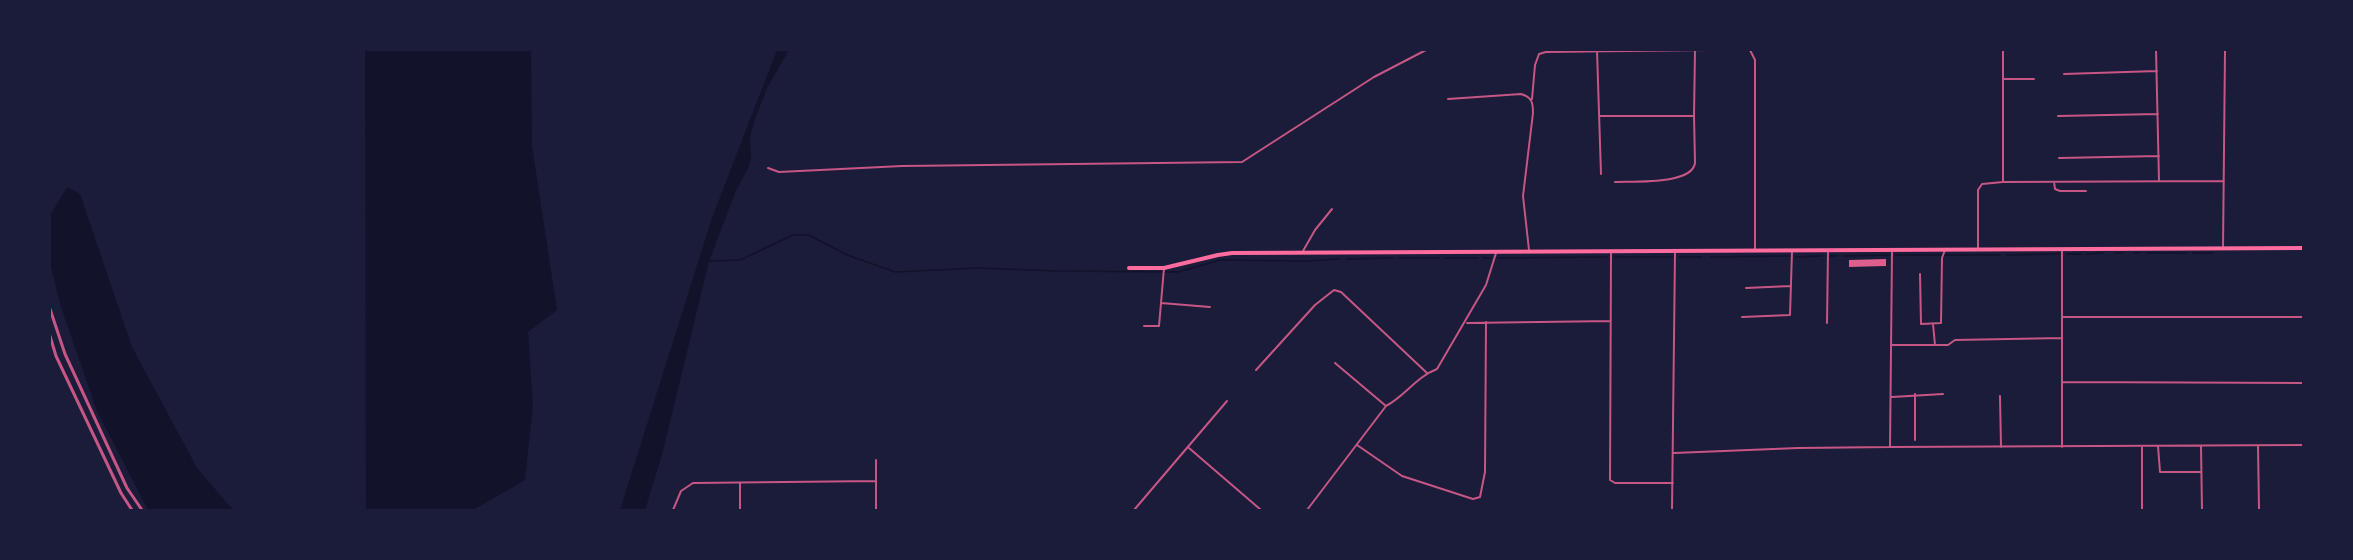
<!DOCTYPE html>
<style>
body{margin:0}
#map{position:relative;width:2353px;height:560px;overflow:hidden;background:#1b1b3a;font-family:"Alegreya Sans",sans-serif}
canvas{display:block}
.frame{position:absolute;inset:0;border:51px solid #1b1b3a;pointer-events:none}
</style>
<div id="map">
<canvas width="2353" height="560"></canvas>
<div class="frame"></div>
</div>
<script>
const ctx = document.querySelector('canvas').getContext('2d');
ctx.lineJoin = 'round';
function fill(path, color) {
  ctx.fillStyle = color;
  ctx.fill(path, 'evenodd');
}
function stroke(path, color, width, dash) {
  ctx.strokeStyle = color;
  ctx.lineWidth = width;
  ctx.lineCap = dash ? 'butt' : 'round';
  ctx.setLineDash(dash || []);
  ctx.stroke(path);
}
fill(new Path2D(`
 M365 50H531L532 146 557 310 528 332 533 406 525 480 473 510H366Z
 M777 50H789L767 88 755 119 750 137 751 159 749 166 735 193 709 261 662 455 645 510H620L712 218Z
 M67 187 80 194 132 347 197 468 233 510H148L97 411 61 307 50 263V216Z`), '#12122b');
stroke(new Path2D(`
 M2115 253H2123
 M2134 253H2140
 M2147 253H2187
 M2193 253H2213
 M2067 254H2082
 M2087 254 2103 253
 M1895 255H2000
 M2007 255 2059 254
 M1829 256H1837
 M1844 256 1889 255
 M1615 257H1672
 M1679 257H1701
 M1710 257 1790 256
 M1796 257 1822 256
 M1399 258H1439
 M1445 258H1478
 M1483 258H1491
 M1498 258 1607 257
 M1347 259 1392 258
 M709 261 740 260 793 235H809L847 255 895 272 978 268 1057 271 1178 272 1220 260 1307 261 1339 259`), '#12122b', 1.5);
fill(new Path2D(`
 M1886 259V266L1849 267V260Z`), '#dd5f8e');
stroke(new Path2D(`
 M1750 50 1755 60V251
 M2003 50V182
 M2156 50 2159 181
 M1597 51 1601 174
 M2064 74 2157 71
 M2003 79H2034
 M1448 99 1521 94C1532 97 1533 103 1533 113L1523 196 1529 250
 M1532 99 1535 65 1539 54 1546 52 1708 50
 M1599 116H1694L1695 50
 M2058 116 2158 114
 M2059 158 2159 156
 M768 168 779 172 902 166 1242 162 1374 77 1426 50
 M1615 182C1633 181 1692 185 1695 163L1694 116
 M2054 182 2055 189 2060 191H2086
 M2223 248 2225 50
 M1978 250V190L1982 184 2003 182 2224 181
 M2062 250V447
 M1303 251 1315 230 1332 209
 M1892 251 1890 447 2304 445
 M1611 253 1610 480 1615 483H1673
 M1164 268 1161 303 1210 307
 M1920 274 1921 324 1941 323 1942 258 1945 250
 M1746 288 1791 286
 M1742 317 1790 315 1792 251
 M2062 317H2304
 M1467 323 1611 321
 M1827 323 1828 251
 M1933 324 1935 345
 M1144 326H1159L1161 303
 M1892 345H1948L1955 340 2062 338
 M1335 363 1386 406
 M1256 370 1315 305 1334 290 1341 292 1427 373
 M2062 382 2304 383
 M1915 394V440
 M2000 396 2001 447
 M1892 397 1943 394
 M1357 445 1402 476 1473 499 1480 497 1485 472 1486 322
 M2158 446 2160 472H2201
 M2201 446 2202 510
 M2258 446 2259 510
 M2142 447V510
 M1189 448 1261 510
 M1674 453 1798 448 1890 447
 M876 460V510
 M740 483V510
 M673 510 681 491 693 483 876 481
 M1134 510 1227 401
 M1307 510 1386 406C1405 396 1416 377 1437 369L1486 285 1496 253
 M1672 510 1675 252`), '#c65784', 2);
stroke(new Path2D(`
 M50 309 65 354 127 488 142 510
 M50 336 56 356 121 493 132 510`), '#c65784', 3);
stroke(new Path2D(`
 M1129 268H1164L1218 255 1232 253 2304 248`), '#ff6b9d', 4);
</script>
